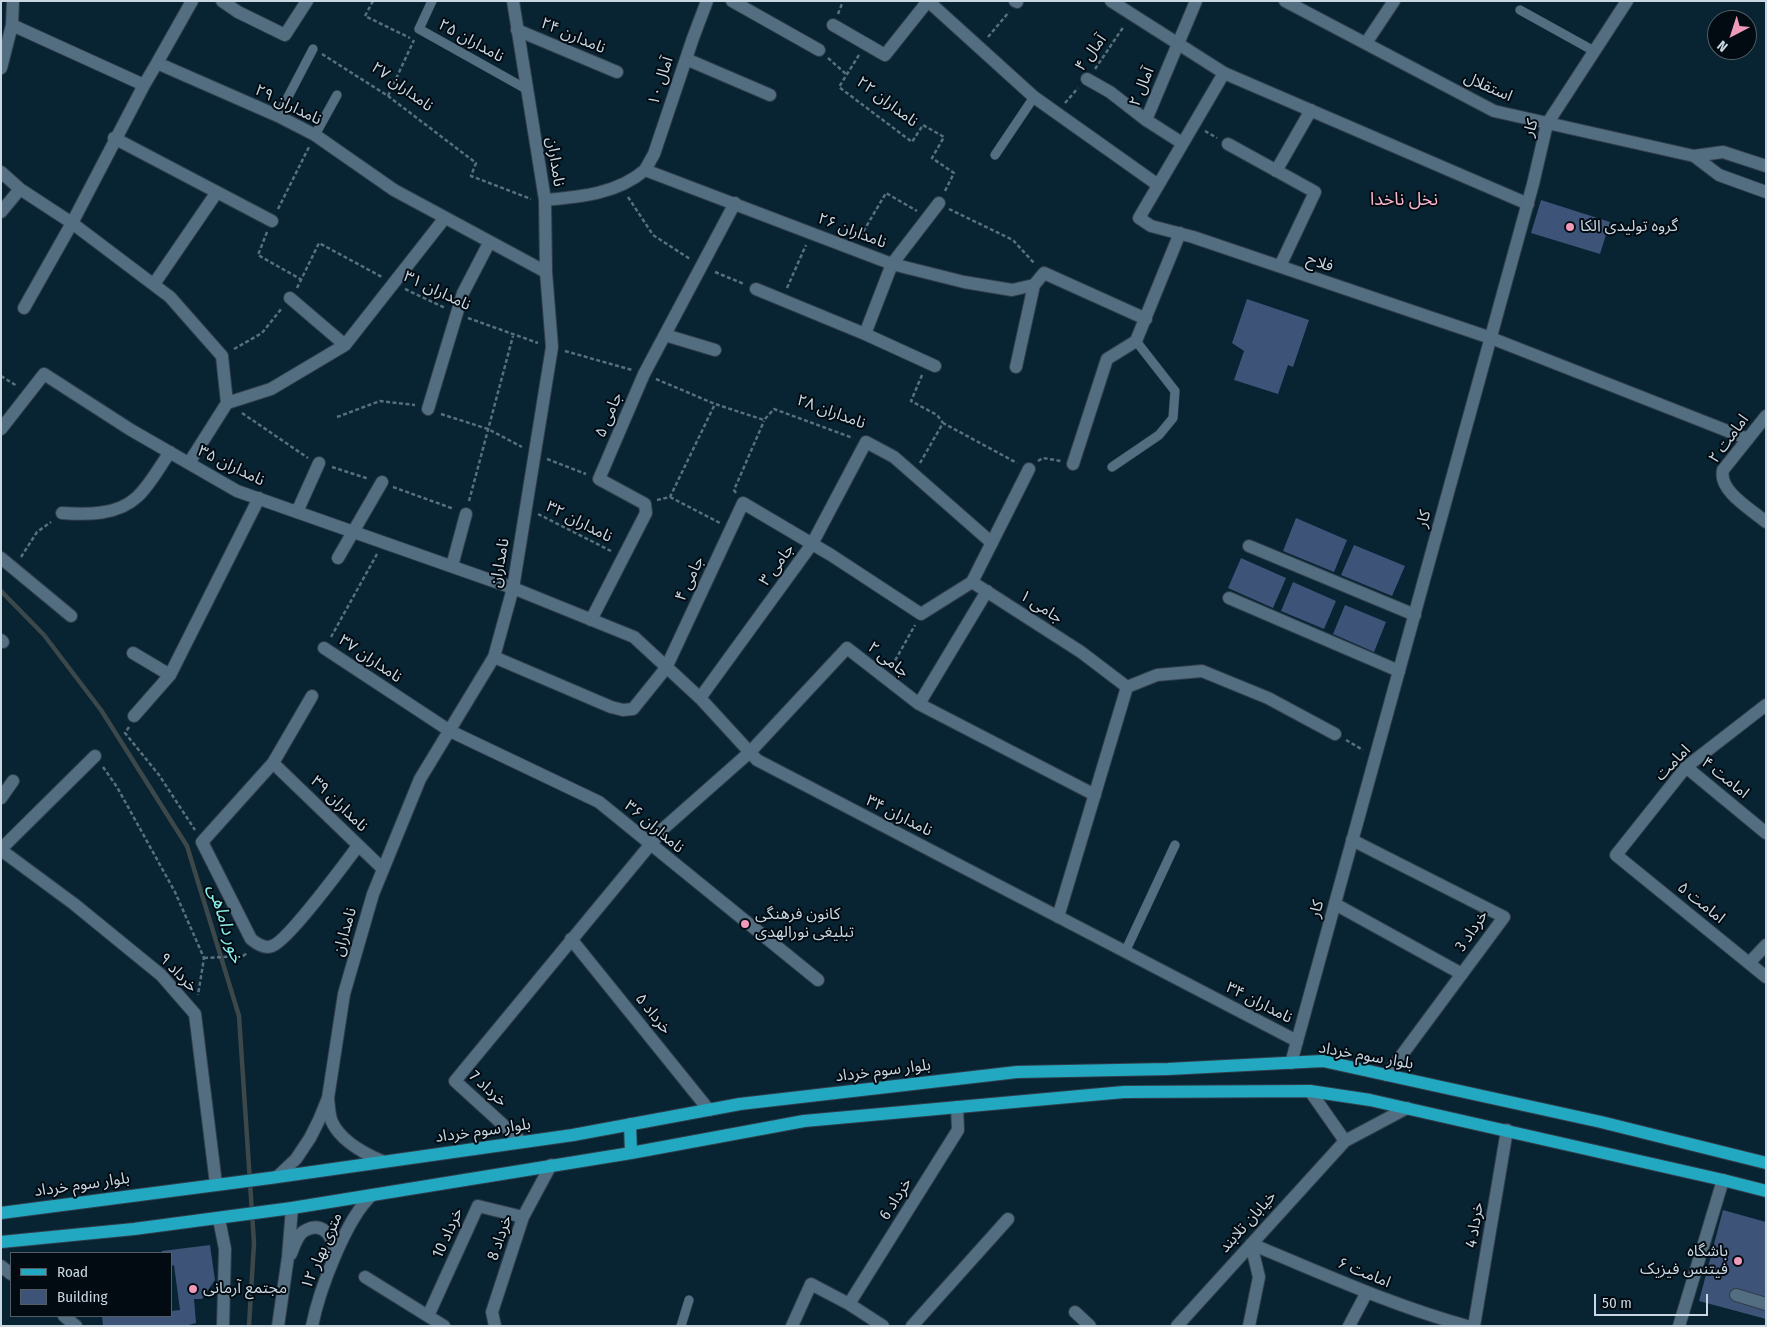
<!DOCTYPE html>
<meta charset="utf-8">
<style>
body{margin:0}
#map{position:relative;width:1767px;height:1327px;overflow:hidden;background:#082332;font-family:"Fira Sans Condensed",sans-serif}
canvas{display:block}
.frame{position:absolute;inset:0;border:2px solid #c8d7e1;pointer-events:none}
.legend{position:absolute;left:10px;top:1252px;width:162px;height:65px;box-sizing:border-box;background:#030b12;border:1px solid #525d65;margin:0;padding:6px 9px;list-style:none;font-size:15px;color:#c8d7e1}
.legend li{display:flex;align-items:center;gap:10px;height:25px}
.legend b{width:25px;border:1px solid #525d65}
.north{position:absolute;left:1707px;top:10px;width:50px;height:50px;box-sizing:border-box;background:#030b12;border:1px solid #525d65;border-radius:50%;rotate:220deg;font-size:14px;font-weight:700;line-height:20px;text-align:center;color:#c8d7e1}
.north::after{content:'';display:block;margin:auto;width:18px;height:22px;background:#ef9ab8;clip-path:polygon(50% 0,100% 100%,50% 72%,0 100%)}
.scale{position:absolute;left:1594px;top:1294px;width:114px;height:22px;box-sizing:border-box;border:2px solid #c8d7e1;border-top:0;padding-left:6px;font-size:15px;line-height:18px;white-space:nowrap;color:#c8d7e1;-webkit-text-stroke:4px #030b12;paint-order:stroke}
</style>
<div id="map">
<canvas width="1767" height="1327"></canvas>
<div class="frame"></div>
<ul class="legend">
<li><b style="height:6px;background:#23a8c2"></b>Road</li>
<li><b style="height:14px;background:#3e5378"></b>Building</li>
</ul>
<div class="north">N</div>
<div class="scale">50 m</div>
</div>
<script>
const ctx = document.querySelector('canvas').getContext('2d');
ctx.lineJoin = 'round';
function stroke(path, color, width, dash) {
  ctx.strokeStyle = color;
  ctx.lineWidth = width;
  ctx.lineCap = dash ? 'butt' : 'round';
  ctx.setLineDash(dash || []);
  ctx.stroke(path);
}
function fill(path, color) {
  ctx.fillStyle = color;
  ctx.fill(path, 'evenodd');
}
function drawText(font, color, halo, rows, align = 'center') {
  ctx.font = font + ' "Fira Sans Condensed","Noto Sans Arabic",sans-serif';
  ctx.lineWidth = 4;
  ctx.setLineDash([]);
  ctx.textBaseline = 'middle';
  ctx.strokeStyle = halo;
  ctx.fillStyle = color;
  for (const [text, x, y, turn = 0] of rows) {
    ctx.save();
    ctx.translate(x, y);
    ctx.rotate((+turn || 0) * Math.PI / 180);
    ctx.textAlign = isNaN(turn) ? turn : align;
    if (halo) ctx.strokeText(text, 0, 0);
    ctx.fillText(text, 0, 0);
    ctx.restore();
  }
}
stroke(new Path2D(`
 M1 591 44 635 101 710 187 846 239 1016 254 1243 249 1326`), '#3c484a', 4.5);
fill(new Path2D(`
 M1541 200 1610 222 1600 254 1531 233Z
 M1247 299 1309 320 1293 367 1288 365 1278 394 1234 380 1244 351 1232 343Z
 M1296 518 1347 540 1334 572 1283 551Z
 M1354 545 1405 566 1392 596 1341 575Z
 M1241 558 1286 578 1273 608 1228 588Z
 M1293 582 1336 601 1324 629 1281 611Z
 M1345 605 1386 622 1374 652 1333 634Z
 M1723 1210 1766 1222V1319L1699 1301Z
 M210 1245 215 1280 202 1299H194L196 1323 185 1326H103L102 1316H171V1311L180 1310 174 1265 171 1266V1253H162V1251Z`), '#3e5378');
const lane = new Path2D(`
 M432 1 419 29 528 90
 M1520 10 1594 51
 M278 116 313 49
 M315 135 337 95
 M995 155 1034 97
 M1112 467 1159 435 1173 418 1175 391 1136 341
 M1125 952 1175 845
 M681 1326 689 1300`);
const street = new Path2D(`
 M222 1 238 12 285 35 307 1
 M732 1 819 50
 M928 1 1034 97 1158 185
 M1015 1 1017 2
 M1111 1 1224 73 1528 204
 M12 25 144 85 157 63 278 116 315 135 394 190 546 272
 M833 25 885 55 928 1
 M517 30 617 72
 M1366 43 1394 1
 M686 59 770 95
 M157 63 192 1
 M1 68 12 25 13 1
 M1224 73 1139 218 1151 226 1193 237 1491 338 1748 439
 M1087 79 1110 92 1146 120 1196 1
 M1146 120 1182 143
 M114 138 272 221
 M1228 144 1315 192 1280 266
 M645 170 654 154 693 38 707 1
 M1276 171 1311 110
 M1 172 20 189
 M545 200C580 197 617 194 645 170L892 264 964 282 1012 290 1034 285 1044 273 1146 319
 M1 212 20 189 72 223 170 297 222 356 227 403 189 463
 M154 284 217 192
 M756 289 865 334 892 264 939 203
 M290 298 345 345
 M24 308 72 223 144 85
 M865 334 935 366
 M665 335 715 350
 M1016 367 1034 285
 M227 403 271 389 345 345 444 219
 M428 409 463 293 489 243
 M1766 416 1723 470C1718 491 1752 510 1766 522
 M1 429 44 374 131 430 237 491 513 588 634 637 700 698 757 760 1297 1041
 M1073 464 1107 359 1136 341 1180 233
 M1029 469 972 582 1081 652 1127 687 1058 917
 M297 512 319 463
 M62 513C87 515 118 515 137 497 150 485 160 466 170 452
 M1249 546 1415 615
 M1 558 71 616
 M338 558 382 482
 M452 566 466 514
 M1229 598 1399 671
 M591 620 646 513 645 504 599 479 644 374 735 203
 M1 640 3 642
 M324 648 450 731 599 802 818 980
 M133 653 170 675
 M494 657 611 707 623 710 633 709 666 668 743 503 831 555 921 614 972 582
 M1127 687 1157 675 1202 671 1268 698 1335 734
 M312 696 273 763 202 842 251 939C257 944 265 949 272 946 288 941 345 863 358 846
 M700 698 812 544 866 442 894 457 992 543
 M919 704 1095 795
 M1766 705 1686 767 1616 855 1766 977
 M134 716 170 675 259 498
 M273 763 383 869
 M1686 767 1766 833
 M1 798 13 781
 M1352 840 1504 917 1387 1075
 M1 849 95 756
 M1 850 74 904 161 975 195 1014 216 1184
 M1335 904 1462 974
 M571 939 709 1110
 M1749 963 1766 945
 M1310 1091 1345 1141 1407 1108
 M522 1142 455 1081 650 845 664 828 750 752 847 648 919 704 987 591
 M219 1219 225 1249 223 1326
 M1251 1244C1322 1273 1393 1306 1467 1326
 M1 1266 11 1274
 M365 1277 444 1326
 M1736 1295 1766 1304
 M849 1304 958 1130 957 1107
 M1075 1312 1090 1326
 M64 1316 76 1326
 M428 1316 478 1206 523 1217
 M495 1326 492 1312 523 1217 551 1165
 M792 1326 811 1284 849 1304 883 1326
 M912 1326 1008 1219
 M1177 1326 1345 1141
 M1249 1326 1259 1277 1251 1244
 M1349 1326 1367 1292
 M1474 1326 1507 1130
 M1679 1326 1723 1180`);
const secondary = new Path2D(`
 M1285 1 1494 111 1694 156 1723 152 1766 166
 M1694 156 1719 175 1766 192
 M1291 1063 1533 184 1547 124 1627 1
 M328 1098C329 1105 329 1115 332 1122 341 1141 363 1153 382 1161
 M278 1176 296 1159 310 1138 319 1120 328 1098 344 994 373 894 420 779 494 657 513 588 552 347 546 272 545 200 513 1
 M291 1254C294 1246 298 1233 306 1230 325 1220 334 1240 335 1255
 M278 1326 288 1257 292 1208
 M312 1326C319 1291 346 1218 372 1195`);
const primary = new Path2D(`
 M630 1124 631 1153
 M1 1213 270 1178 573 1135 740 1104 1017 1072 1168 1069 1323 1061 1601 1122 1766 1163
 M1 1242 134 1229 292 1208 631 1153 804 1121 1124 1092 1310 1091 1370 1100 1723 1180 1766 1191`);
stroke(lane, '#303d4a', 10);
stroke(street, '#303d4a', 14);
stroke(secondary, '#303d4a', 14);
stroke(primary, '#303d4a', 14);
stroke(new Path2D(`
 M373 1 365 16 410 38
 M838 14 843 1
 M988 37 1009 12
 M322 54 388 96 476 163 471 176 531 199
 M859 55 839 87 912 142 923 125 944 137 932 158 954 173 945 191
 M828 58 846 74
 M1095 69 1124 26
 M388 96 414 40
 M1065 103 1078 88
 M1205 131 1217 138
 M628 197 653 235 690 259
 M278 209 309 147
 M949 209 1013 240 1034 263
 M267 232 258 255 302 280
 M860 237 886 193 917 211
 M715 272 744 284
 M297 288 319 243 382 277
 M787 288 806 245
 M405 289 445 308
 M468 318 538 343
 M234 349 262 333 282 308
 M565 351 632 370
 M922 375 911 401 937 415 943 423
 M1 376 17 386
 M656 379 715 404 764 420 774 409 853 438
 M242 413 308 458
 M441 414 488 429 522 447
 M337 417 380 401 415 405
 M547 459 586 474
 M1038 461 1043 458 1061 461
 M920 463 943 423 1017 463
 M332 467 369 479
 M393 487 454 509
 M736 493 734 490 764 421
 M670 497 720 523
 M657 500 670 497 715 404
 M469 501 513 336
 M538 514 611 551
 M21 557 37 532 51 522
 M331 637 377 554
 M892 666 915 625
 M129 727 125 733 159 775 195 830
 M1346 740 1363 750
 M103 767 117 787 175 892 204 958 198 995
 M204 958 243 956 247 953`), '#596f7c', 2.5, [4, 2.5]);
stroke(lane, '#526e80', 9);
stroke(street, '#526e80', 12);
stroke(secondary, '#526e80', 12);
stroke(primary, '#23a8c2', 12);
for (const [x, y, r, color] of [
 [1570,227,5,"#ef9ab8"],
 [745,924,5,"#ef9ab8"],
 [1738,1261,5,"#ef9ab8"],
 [193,1289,5,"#ef9ab8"]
]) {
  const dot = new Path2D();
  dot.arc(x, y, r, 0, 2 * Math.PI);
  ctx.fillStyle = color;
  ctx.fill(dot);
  stroke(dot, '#030b12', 2);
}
drawText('16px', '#c8d7e1', '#030b12', [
 ["نامدارن ۲۴",573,36,23],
 ["نامداران ۲۵",471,41,29],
 ["آمال ۴",1091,53,-54],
 ["آمال ۱۰",661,81,-72],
 ["نامداران ۲۷",402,87,36],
 ["آمال ۲",1142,87,-68],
 ["استقلال",1488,87,24],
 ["نامداران ۲۲",887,102,37],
 ["نامداران ۲۹",288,105,26],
 ["کار",1531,128,-72],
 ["نامداران",555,162,81],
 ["نامداران ۲۶",852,231,21],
 ["فلاح",1320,263,19],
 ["نامداران ۳۱",437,291,25],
 ["نامداران ۲۸",831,412,20],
 ["جامی ۵",609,415,-67],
 ["امامت ۲",1729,439,-54],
 ["نامداران ۳۵",231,466,26],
 ["کار",1424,519,-75],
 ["نامداران ۳۲",579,522,27],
 ["نامداران",500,563,-80],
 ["جامی ۳",777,565,-54],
 ["جامی ۴",690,579,-65],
 ["جامی ۱",1041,607,33],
 ["نامداران ۳۷",370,659,34],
 ["جامی ۲",888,660,38],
 ["امامت",1673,763,-46],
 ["امامت ۴",1725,778,39],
 ["نامداران ۳۹",339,804,44],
 ["نامداران ۳۴",899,816,27],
 ["نامداران ۳۶",654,827,40],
 ["امامت ۵",1701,903,39],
 ["کار",1317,909,-75],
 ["خرداد 3",1472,931,-56],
 ["نامداران",345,932,-74],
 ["خرداد ۹",178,973,46],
 ["نامداران ۳۴",1259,1003,27],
 ["خرداد ۵",653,1014,51],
 ["بلوار سوم خرداد",1366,1056,10],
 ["بلوار سوم خرداد",883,1071,-7],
 ["خرداد 7",488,1089,42],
 ["بلوار سوم خرداد",483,1131,-8],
 ["بلوار سوم خرداد",82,1185,-8],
 ["خرداد 6",896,1199,-58],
 ["خیابان تلابند",1248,1222,-48],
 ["خرداد 4",1475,1225,-81],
 ["خرداد 10",448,1233,-66],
 ["خرداد 8",500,1238,-71],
 ["۱۲ متری بهار",322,1251,-67],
 ["امامت ۶",1364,1273,22]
]);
drawText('16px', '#c8d7e1', '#030b12', [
 ["گروه تولیدی الکا",1580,227],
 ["کانون فرهنگی",755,915],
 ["تبلیغی نورالهدی",755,933],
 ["باشگاه",1728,1252,"right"],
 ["فیتنس فیزیک",1728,1270,"right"],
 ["مجتمع آرمانی",203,1289]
], 'left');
drawText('18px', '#f9b8cd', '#030b12', [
 ["نخل ناخدا",1404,200]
]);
drawText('italic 18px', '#89f0e9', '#030b12', [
 ["خور داماهی",225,924,73]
]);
</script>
